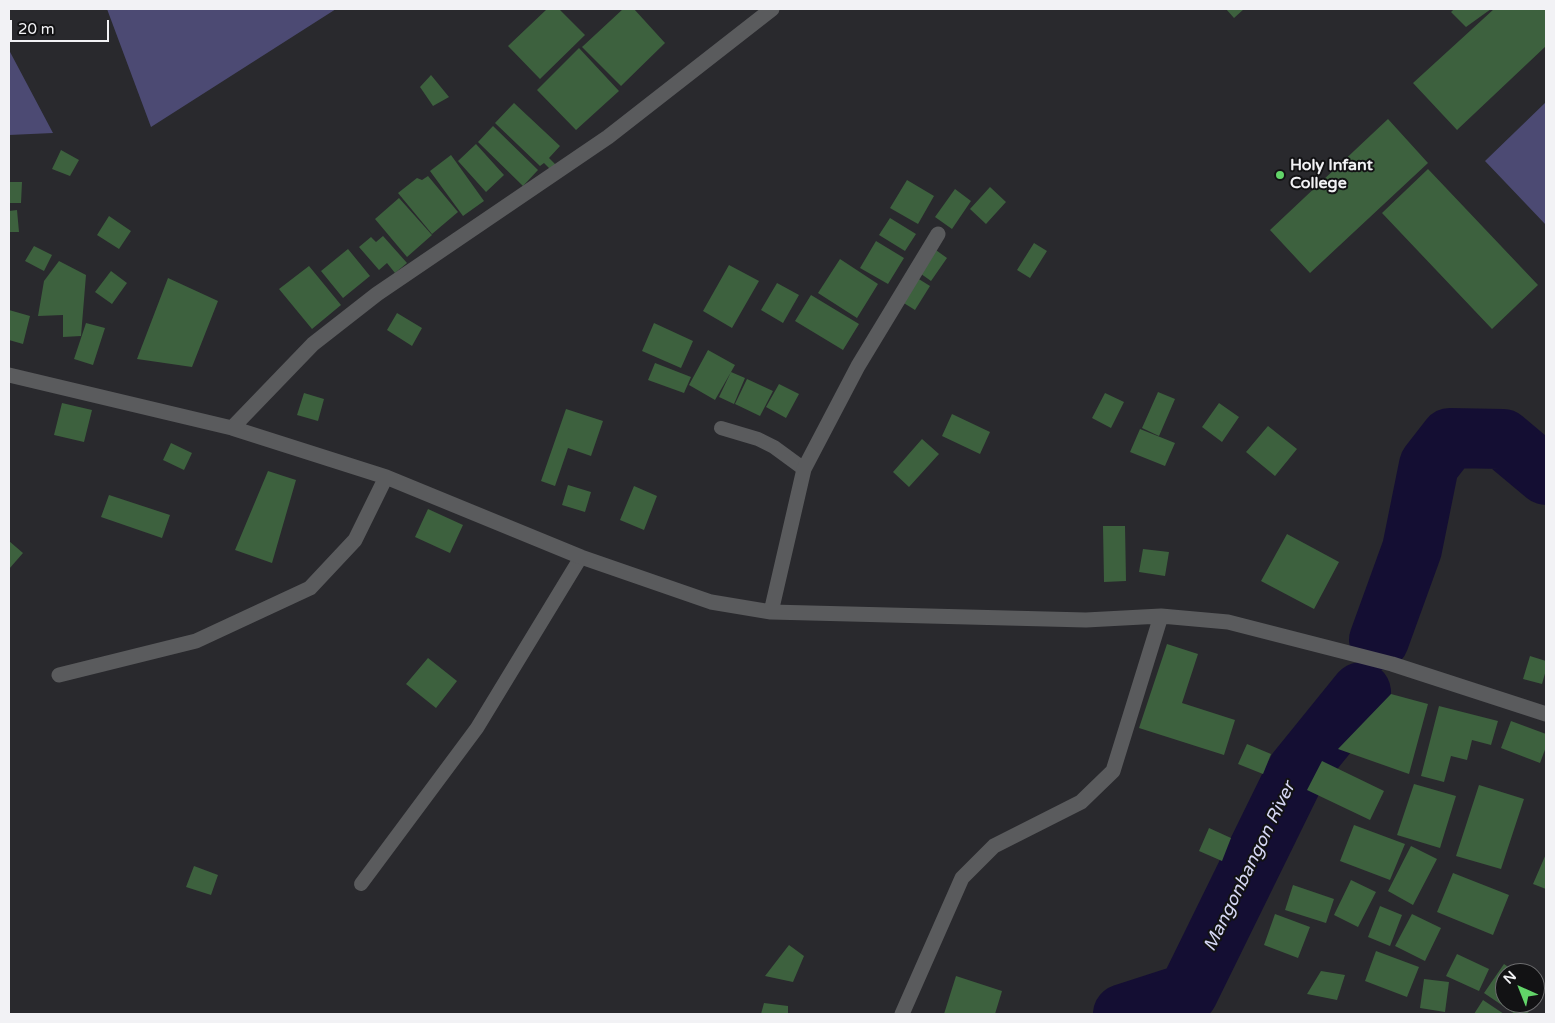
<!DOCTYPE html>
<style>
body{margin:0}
#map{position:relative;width:1555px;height:1023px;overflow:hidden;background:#29292d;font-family:"Varela Round",sans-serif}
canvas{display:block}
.frame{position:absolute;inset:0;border:10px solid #f2f2f5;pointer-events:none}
.north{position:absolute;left:1495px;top:963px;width:50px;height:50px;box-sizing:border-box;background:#121214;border:1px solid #6c6c6e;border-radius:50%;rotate:316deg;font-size:14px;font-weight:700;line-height:20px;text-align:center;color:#f2f2f5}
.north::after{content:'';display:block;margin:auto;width:18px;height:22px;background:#62d469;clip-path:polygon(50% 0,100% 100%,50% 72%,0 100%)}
.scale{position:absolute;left:10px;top:20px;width:99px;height:22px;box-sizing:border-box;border:2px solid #f2f2f5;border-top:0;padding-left:6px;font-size:15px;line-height:18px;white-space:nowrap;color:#f2f2f5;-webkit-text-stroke:4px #121214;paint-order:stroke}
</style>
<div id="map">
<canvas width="1555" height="1023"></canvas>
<div class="frame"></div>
<div class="north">N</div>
<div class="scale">20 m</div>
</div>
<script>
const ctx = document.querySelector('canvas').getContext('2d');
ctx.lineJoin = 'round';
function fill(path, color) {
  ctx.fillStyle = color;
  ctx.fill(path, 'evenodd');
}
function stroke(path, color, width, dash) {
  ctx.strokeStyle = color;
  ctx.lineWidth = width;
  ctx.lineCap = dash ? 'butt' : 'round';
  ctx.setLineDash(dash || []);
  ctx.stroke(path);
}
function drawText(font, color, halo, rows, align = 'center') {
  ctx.font = font + ' "Varela Round",sans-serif';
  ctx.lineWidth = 4;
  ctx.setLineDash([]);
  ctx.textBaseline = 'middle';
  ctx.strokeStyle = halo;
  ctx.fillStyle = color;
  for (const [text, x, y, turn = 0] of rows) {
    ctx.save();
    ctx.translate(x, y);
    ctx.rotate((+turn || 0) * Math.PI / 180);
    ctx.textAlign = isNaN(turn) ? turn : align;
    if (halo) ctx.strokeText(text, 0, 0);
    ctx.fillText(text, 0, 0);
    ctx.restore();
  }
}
fill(new Path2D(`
 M107 9H336L151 127Z
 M9 50 53 133 9 135Z
 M1546 102V225L1485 161Z`), '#4c4a73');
stroke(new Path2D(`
 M1379 640 1412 549 1429 465 1450 438 1503 439 1546 475
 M1123 1014 1188 993 1297 771 1361 692`), '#140e33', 60);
fill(new Path2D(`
 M547 9H559L585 35 540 79 508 46Z
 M623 9H634L665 43 621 86 582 47Z
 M1226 9H1244L1234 18Z
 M1454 9H1491L1466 27 1451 12Z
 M1494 9H1546V46L1457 130 1413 83Z
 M579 48 619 91 576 130 537 90Z
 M431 75 449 97 433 106 420 87Z
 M514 103 560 146 549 158 557 166 552 171 544 163 540 166 495 123Z
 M1388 119 1428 163 1310 273 1270 230Z
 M493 126 538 170 523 186 478 142Z
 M476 144 504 175 486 192 458 161Z
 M61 150 79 160 70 176 52 169Z
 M451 155 484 201 463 216 430 171Z
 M1428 169 1538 285 1492 329 1382 213Z
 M428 176 458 212 432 234 398 193 417 178 422 180Z
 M907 180 934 196 918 224 890 208Z
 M9 182H22L21 203H9Z
 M990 187 1006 202 986 224 970 209Z
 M955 189 971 201 952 229 935 217Z
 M399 198 432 235 407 257 375 219Z
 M17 210 19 232H9V211Z
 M109 216 131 231 119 249 97 235Z
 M890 218 916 234 905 251 879 235Z
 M383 236 407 263 395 273 387 263 379 270 359 247 371 237 376 242Z
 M876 241 904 258 888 284 860 268Z
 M1034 243 1047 251 1030 278 1017 270Z
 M34 246 52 255 44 271 25 261Z
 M933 248 947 258 931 281 917 271Z
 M348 249 370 276 343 298 321 271Z
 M840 259 878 284 857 318 818 293Z
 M59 261 86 275 81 336 63 337V315L38 316 44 281Z
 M729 265 759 281 732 328 703 311Z
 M309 266 341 305 312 329 279 289Z
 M111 271 127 283 112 304 95 292Z
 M914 276 930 286 915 310 899 300Z
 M168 278 218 301 192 367 137 359Z
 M777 283 799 295 783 323 761 310Z
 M811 295 859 324 843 350 795 321Z
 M9 310 30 316 23 344 9 340Z
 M397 313 422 328 412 346 387 330Z
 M86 323 105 328 93 365 74 359Z
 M654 323 693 341 681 368 642 351Z
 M708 350 735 365 715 400 689 385Z
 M655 363 691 377 684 393 648 380Z
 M731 372 745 378 734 404 719 397Z
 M747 379 773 391 760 416 735 404Z
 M779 384 799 394 786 418 766 407Z
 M1158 392 1175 399 1159 436 1142 428Z
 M304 393 324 399 318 421 297 415Z
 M1105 393 1124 402 1111 428 1092 418Z
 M62 403 92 410 84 442 54 435Z
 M1219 403 1239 417 1222 442 1202 427Z
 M566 409 603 421 591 456 568 448 555 486 541 481Z
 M952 414 990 432 980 454 942 436Z
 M1268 426 1297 449 1275 476 1246 452Z
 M1140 429 1175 443 1165 466 1130 452Z
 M922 439 939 454 909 487 893 472Z
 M171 443 192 453 184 470 163 460Z
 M268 471 296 480 272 563 235 550Z
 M568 485 591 492 585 512 562 505Z
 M634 486 657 496 644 530 620 520Z
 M109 495 170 515 162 538 101 517Z
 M428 509 463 525 450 553 415 537Z
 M1103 526H1125L1126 581 1104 582Z
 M1287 534 1339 562 1314 609 1261 581Z
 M9 541 23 553 9 569Z
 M1143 549 1169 552 1165 576 1139 572Z
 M1167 644 1198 654 1182 703 1235 720 1224 755 1139 728Z
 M1530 656 1546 661V670L1542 684 1523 679Z
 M428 658 457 681 436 708 406 684Z
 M1391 694 1428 704 1409 774 1338 749Z
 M1439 706 1498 721 1491 745 1472 740 1467 760 1451 756 1444 782 1421 776Z
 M1511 721 1546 734V747L1540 763 1501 748Z
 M1247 744 1271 754 1263 774 1238 764Z
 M1322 761 1384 791 1370 820 1307 790Z
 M1414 784 1456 796 1440 848 1397 835Z
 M1479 785 1524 799 1501 869 1456 856Z
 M1354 825 1405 844 1390 880 1340 861Z
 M1209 828 1231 838 1222 861 1199 851Z
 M1411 846 1437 859 1413 905 1388 891Z
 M1546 854V889L1533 884Z
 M194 866 218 875 211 895 186 887Z
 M1453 873 1509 895 1493 935 1437 912Z
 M1351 880 1376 892 1358 927 1334 915Z
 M1293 885 1334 899 1326 923 1285 910Z
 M1380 906 1402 915 1390 946 1368 937Z
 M1275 914 1310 927 1298 958 1264 945Z
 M1412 914 1441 928 1425 961 1395 946Z
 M789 945 804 956 793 982 765 976Z
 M1376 951 1419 967 1407 997 1365 981Z
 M1457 954 1489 969 1479 991 1446 976Z
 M1504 964 1517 973H1505V1003H1535L1527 1014H1515L1484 993Z
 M1321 971 1345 975 1337 1000 1307 994Z
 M956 976 1002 991 995 1014H944Z
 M1424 979 1449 982 1445 1012 1420 1008Z
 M1535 985 1543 991 1535 1003Z
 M1483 1000 1504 1014H1474Z
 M764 1003 788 1006V1014H761Z`), '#3d613e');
stroke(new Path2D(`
 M721 428 758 439 774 447 804 469
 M361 884 477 728 581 557`), '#5a5b5d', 14);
stroke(new Path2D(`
 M9 375 232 428 386 477 581 557 711 602 771 612 1086 620 1161 616 1228 622 1392 664 1546 714
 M232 428 313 344 377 294 608 137 772 9
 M771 612 804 469 858 366 938 234
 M59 675 196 641 310 588 355 540 386 477
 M902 1014 962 878 994 846 1081 802 1113 771 1161 616`), '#5a5b5d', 15);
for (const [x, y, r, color] of [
 [1280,175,5,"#62d469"]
]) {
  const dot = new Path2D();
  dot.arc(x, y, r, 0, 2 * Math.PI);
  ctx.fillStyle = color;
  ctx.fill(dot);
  stroke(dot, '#121214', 2);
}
drawText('bold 16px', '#f2f2f5', '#121214', [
 ["Holy Infant",1290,166],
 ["College",1290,184]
], 'left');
drawText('italic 18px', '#d6d7f4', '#121214', [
 ["Mangonbangon River",1250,867,-64]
]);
</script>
